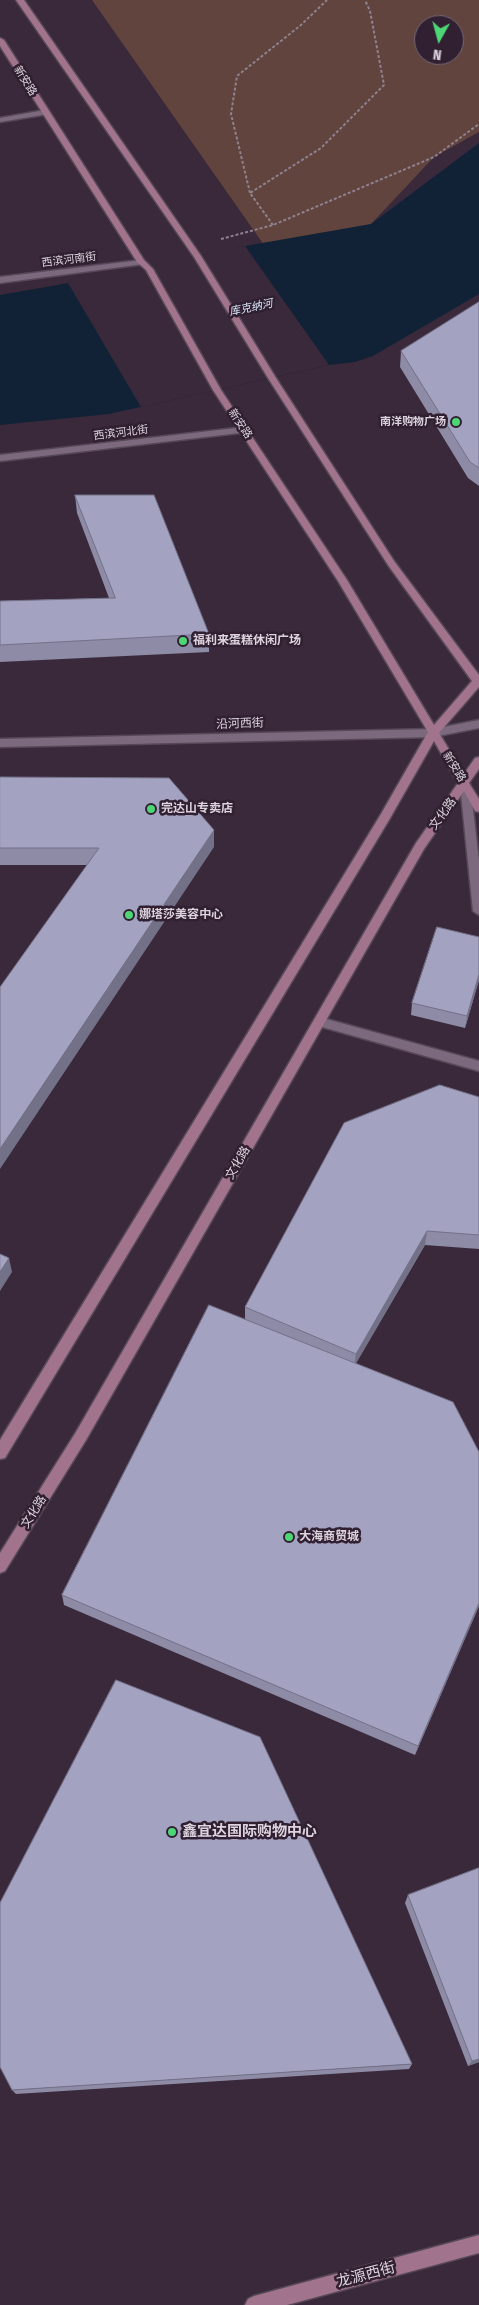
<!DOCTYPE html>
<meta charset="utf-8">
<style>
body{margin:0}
#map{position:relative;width:479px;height:2305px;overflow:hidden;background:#3a293b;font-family:"Fira Sans Condensed",sans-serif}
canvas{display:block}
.north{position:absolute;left:414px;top:15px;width:50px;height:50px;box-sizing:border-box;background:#302031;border:1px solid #756876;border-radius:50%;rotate:187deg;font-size:14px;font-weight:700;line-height:20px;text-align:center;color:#ddd3de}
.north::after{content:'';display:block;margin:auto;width:18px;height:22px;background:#4dd676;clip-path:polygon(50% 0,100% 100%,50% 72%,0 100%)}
</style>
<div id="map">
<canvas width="479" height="2305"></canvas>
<div class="north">N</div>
</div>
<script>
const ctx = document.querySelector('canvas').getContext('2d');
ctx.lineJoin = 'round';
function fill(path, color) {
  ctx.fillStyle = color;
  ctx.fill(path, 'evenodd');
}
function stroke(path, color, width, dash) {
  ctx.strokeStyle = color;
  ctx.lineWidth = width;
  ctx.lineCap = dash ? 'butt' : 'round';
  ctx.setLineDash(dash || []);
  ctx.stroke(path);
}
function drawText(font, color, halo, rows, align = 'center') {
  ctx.font = font + ' "Fira Sans Condensed","Noto Sans SC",sans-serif';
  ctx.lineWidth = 5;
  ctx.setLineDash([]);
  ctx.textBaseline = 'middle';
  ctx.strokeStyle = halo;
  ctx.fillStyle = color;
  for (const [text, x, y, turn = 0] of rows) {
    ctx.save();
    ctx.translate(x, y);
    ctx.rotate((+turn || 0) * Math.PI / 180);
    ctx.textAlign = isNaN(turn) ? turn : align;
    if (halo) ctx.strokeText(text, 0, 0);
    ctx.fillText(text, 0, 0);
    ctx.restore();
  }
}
fill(new Path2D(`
 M92 0H479V132L434 157 356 240 264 245ZM424 25H454V55H424Z`), '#60443d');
fill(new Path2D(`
 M479 143V294L373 356 355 362 329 365 109 414 0 425V295L149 269 245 246 371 224Z`), '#112236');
fill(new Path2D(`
 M245 246 329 365 141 407 68 283Z`), '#3a293b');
const service = new Path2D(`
 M319 1017 479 1061V1071L315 1025 313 1022Z`);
const minor = new Path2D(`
 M45 110H48V114L0 122V118Z
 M141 260 145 262 144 264 0 283V277Z
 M245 427 248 428V432L0 461V455Z
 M465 780 470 784 479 861V915L473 911 460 784Z`);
const tertiary = new Path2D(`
 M479 720V728L433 737 0 747V739L433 729Z`);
const secondary = new Path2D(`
 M16 0H24L201 256 276 378 394 561 479 675V687L439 733 464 774 475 758 479 757V769L469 783 479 799V812L475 811 464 791 424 849 86 1440 5 1571 0 1573V1553L76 1432 416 843 458 783 434 741 389 820 5 1458 0 1459V1440L381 814 428 732 338 581 213 390 146 270 137 262 0 46V38L4 40 144 260 153 269 221 390 347 580 434 725 472 681 388 565 268 378 194 257Z
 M479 2235V2253L287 2305H245L248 2299 254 2296Z`);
stroke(service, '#564857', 3);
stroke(minor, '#564857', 3);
stroke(tertiary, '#564857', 3);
stroke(secondary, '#564857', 3);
stroke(new Path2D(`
 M250 193 231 114 237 76 301 25 327 0
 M273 225 250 193 321 148 384 85 370 11 365 0
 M221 239 273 225 434 157 479 124`), '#8f8290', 2, [3, 2]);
fill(service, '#7c697e');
fill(minor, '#7c697e');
fill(tertiary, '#7c697e');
fill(secondary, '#a1738d');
fill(new Path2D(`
 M479 302V486L468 478 400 367 401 351Z
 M75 495 209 634V652L0 662V601L109 598 77 513Z
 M0 777 214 830V847L87 865H0Z
 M479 937V980L465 1028 411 1015 412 1003Z
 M479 1097V1249L425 1245 356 1363 479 1452V1606L415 1755 64 1605 62 1595 245 1319V1307Z
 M479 1868V2062L468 2066 405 1903 408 1895Z
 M412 2064 409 2069 16 2094 12 2090Z`), '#8d8ba6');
fill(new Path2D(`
 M214 830V847L0 1169V1149Z
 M479 974V980L465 1028 467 1016Z
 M427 1231 425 1245 354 1367 356 1354Z
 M9 1258 12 1272 0 1291V1272Z
 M479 1603V1606L415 1755 418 1746Z
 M479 2059V2062L468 2066 472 2061Z`), '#737187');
const building = new Path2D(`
 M479 302V468L470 462 401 351Z
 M75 495H154L209 634 0 645V601L115 598Z
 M0 777 169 778 214 830 0 1149V987L99 848H0Z
 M437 927 479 937V974L467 1016 412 1003Z
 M440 1085 479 1097V1235L427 1231 356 1354 245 1307 344 1123Z
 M0 1254 9 1258 0 1272Z
 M209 1305 453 1402 479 1452V1603L418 1746 62 1595Z
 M116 1680 260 1737 412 2064 12 2090 0 2067V1903Z
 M479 1868V2059L472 2061 408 1895Z`);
fill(building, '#a4a2c1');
stroke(building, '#737187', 1);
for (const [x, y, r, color] of [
 [456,422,5,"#4dd676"],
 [183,641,5,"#4dd676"],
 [151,809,5,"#4dd676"],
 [129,915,5,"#4dd676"],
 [289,1537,5,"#4dd676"],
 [172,1832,5,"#4dd676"]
]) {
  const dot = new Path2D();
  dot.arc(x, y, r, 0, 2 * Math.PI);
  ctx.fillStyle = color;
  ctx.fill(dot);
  stroke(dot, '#302031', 2);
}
drawText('11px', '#ddd3de', '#302031', [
 ["新安路",25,81,58],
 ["西滨河南街",69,260,-7],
 ["新安路",240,424,56],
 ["西滨河北街",121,433,-7],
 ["新安路",454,767,58]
]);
drawText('italic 11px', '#d6e5f7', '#302031', [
 ["库克纳河",251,308,-12]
]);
drawText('bold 11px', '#ddd3de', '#302031', [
 ["南洋购物广场",446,422]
], 'right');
drawText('bold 12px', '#ddd3de', '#302031', [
 ["福利来蛋糕休闲广场",193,641],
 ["完达山专卖店",161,809],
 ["娜塔莎美容中心",139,915],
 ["大海商贸城",299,1537]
], 'left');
drawText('12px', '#ddd3de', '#302031', [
 ["沿河西街",240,724,-2],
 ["文化路",443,814,-54],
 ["文化路",238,1163,-60],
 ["文化路",34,1512,-58]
]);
drawText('bold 15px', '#ddd3de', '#302031', [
 ["鑫宜达国际购物中心",182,1832]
], 'left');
drawText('15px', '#ddd3de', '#302031', [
 ["龙源西街",366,2275,-15]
]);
</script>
